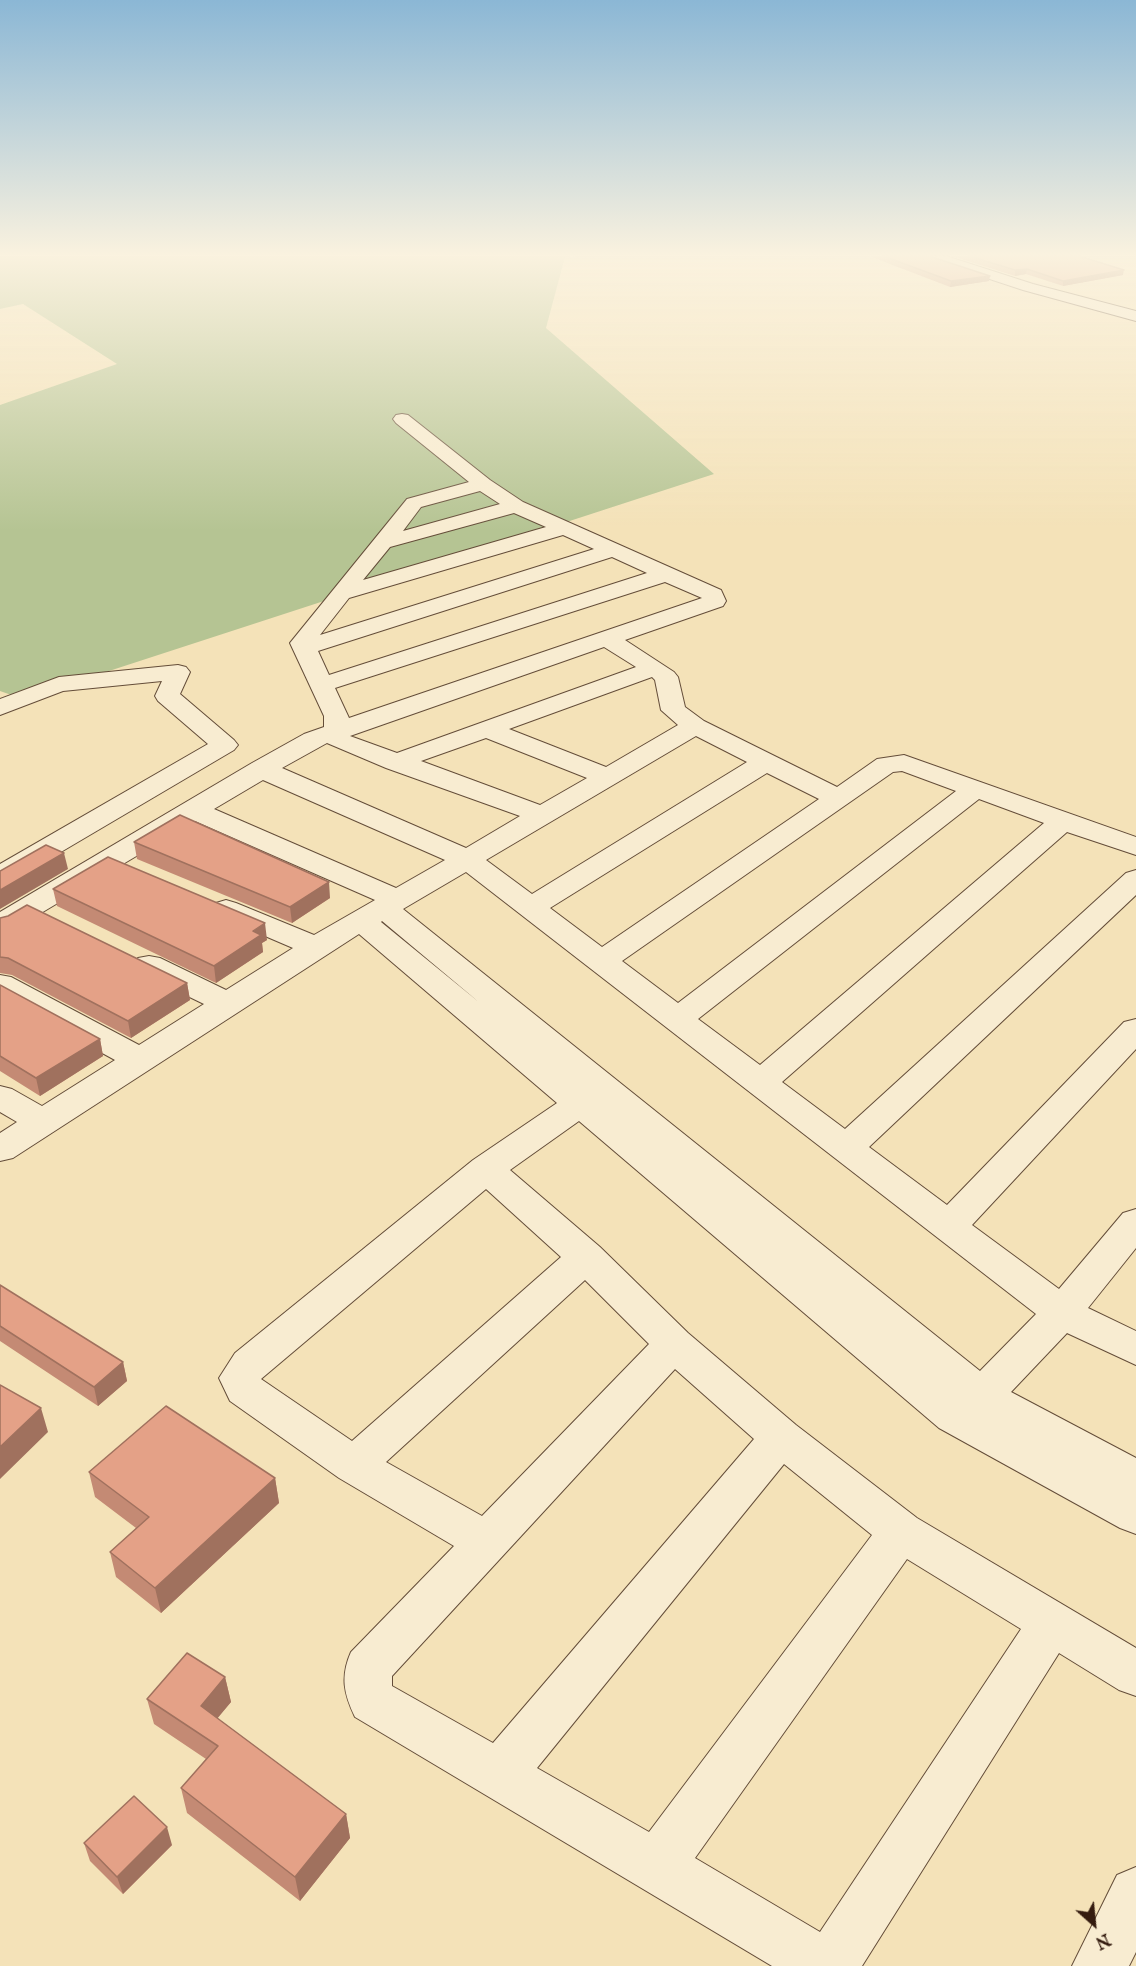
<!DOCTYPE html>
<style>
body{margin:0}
#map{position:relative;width:1136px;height:1966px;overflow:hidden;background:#f4e2b8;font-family:"IM FELL English",serif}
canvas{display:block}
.north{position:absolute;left:1064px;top:1894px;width:60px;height:60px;-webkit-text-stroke:4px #f8ecd1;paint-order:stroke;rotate:153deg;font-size:16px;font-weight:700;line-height:24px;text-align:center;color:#341b0f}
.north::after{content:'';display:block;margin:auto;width:21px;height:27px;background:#341b0f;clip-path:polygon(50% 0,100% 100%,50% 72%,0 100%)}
</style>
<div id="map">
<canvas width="1136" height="1966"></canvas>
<div class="north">N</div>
</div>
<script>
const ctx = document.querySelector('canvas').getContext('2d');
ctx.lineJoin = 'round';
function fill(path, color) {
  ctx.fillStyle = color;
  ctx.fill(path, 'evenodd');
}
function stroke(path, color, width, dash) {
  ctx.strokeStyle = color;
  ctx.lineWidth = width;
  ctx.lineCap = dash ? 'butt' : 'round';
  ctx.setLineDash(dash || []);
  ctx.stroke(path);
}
fill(new Path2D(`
 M0 256H579L565 257 546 328 714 474 23 699 0 691V405L117 364 23 304 0 309Z`), '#b5c493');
const street = new Path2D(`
 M927 256H946L1033 284 1136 311V321L1023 290 929 259Z
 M402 414 408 415 490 480 523 502 721 590 726 601 723 606 625 640 674 672 678 677 685 707 704 721 837 787 877 759 904 755 1136 837V855L1067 832 782 1082 845 1129 1126 873 1136 870V895L869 1147 947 1205 1124 1022 1136 1019V1049L972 1225 1059 1289 1123 1213 1136 1209V1248L1088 1308 1136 1331V1365L1067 1333 1011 1392 1136 1458V1534L1120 1528 939 1428 579 1121 510 1170 600 1247 688 1333 796 1425 917 1518 1136 1648V1696L1119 1690 1059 1653 862 1966H772L355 1717C344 1694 340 1677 351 1652L454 1546 339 1478 230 1401 219 1378 235 1353 473 1160 557 1103 359 934 13 1158 0 1161V1133L17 1122 0 1112V1086L12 1089 42 1106 115 1060 0 997V975L11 977 139 1045 204 1004 138 972 133 965 138 958 149 956 160 958 226 990 293 948 216 915 211 909 216 903 226 900 236 903 314 935 375 900 195 821 11 931 0 934V912L252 763 304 734 324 727V716L290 643 407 499 469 482 396 423 393 419 396 415ZM480 491 500 504 403 531 421 507ZM514 513 546 527 363 580 390 547ZM563 535 594 549 320 635 349 598ZM612 557 647 573 329 675 318 651ZM665 582 702 598 349 718 335 688ZM604 647 636 667 397 753 350 736ZM652 677 655 680 661 710 678 725 606 767 509 729ZM696 736 747 762 532 894 486 860ZM486 738 587 778 540 805 421 761ZM327 743 386 768 520 816 466 848 282 768ZM902 771 956 791 678 1003 622 961 893 772ZM767 773 819 799 602 947 550 908ZM263 780 445 860 396 888 214 809ZM979 799 1044 823 760 1065 698 1019ZM466 872 1036 1314 980 1371 403 909ZM382 921 480 1003 381 922ZM486 1189 561 1257 352 1441 261 1379ZM585 1280 649 1344 482 1516 386 1462ZM675 1369 754 1439 493 1743 392 1686V1676ZM784 1464 872 1535 649 1832 537 1768ZM907 1559 1021 1629 820 1932 695 1858Z
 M178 665 186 667 190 672 180 694 234 740 238 745 234 750 10 882 0 885V864L208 744 158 701 155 696 162 681 63 691 0 715V699L59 677Z
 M1136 1867V1952L1129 1966H1072L1117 1875Z`);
stroke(street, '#644d39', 2);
fill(street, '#f8ecd1');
fill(new Path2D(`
 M869 256H929L989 281 950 287Z
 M952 256H1079L1123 275 1063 286 1026 274 1015 276Z
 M134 842 330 898 292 923 137 859Z
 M53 889 267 940 262 943 263 952 216 983 57 906Z
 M0 918 187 983 190 1000 131 1038 12 975 0 973Z
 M0 985 100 1039 103 1056 40 1096 0 1071Z
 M0 1285 123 1362 127 1381 98 1406 0 1341Z
 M89 1472 275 1478 279 1503 161 1613 116 1577 110 1552 136 1528 95 1497Z
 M225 1677 231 1702 217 1718 346 1814 350 1838 300 1901 187 1813 181 1788 206 1759 154 1724 147 1699Z
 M84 1843 172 1845 123 1894 90 1861Z`), '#c48a74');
fill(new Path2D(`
 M1027 269 1026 274 1015 276V270Z
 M1124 270 1123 275 1063 286V281Z
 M990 276 989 281 950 287 951 281Z
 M64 853 68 869 0 909V890Z
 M329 882 330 898 292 923 290 907Z
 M265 923 267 940 262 943 263 952 216 983 214 966 253 931Z
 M187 983 190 1000 131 1038 128 1021Z
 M100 1039 103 1056 40 1096 36 1078Z
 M123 1362 127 1381 98 1406 94 1387Z
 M41 1408 48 1432 0 1479V1447Z
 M275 1478 279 1503 161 1613 155 1588Z
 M225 1677 231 1702 207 1731 201 1706Z
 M346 1814 350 1838 300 1901 295 1877Z
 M167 1827 172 1845 123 1894 117 1877Z`), '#a0715e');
const building = new Path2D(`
 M883 256H929L990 276 951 281Z
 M969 256H1079L1124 270 1063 281 1027 269 1015 270Z
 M180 815 329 882 290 907 134 842Z
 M46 845 64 853 0 890V871Z
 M108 857 265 923 253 931 261 935 214 966 53 889Z
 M27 905 187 983 128 1021 8 958 0 957V918L8 916Z
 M0 985 100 1039 36 1078 0 1056Z
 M0 1285 123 1362 94 1387 0 1326Z
 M0 1385 41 1408 0 1447Z
 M166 1406 275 1478 155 1588 110 1552 149 1517 89 1472Z
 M187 1653 225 1677 201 1706 346 1814 295 1877 181 1788 218 1746 147 1699Z
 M134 1796 167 1827 117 1877 84 1843Z`);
fill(building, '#e4a187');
stroke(building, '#a0715e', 1.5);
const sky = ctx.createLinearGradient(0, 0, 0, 531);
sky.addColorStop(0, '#8bb7d5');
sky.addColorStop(0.48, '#faf2df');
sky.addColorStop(1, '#faf2df00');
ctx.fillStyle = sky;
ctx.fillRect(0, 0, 1136, 531);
</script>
